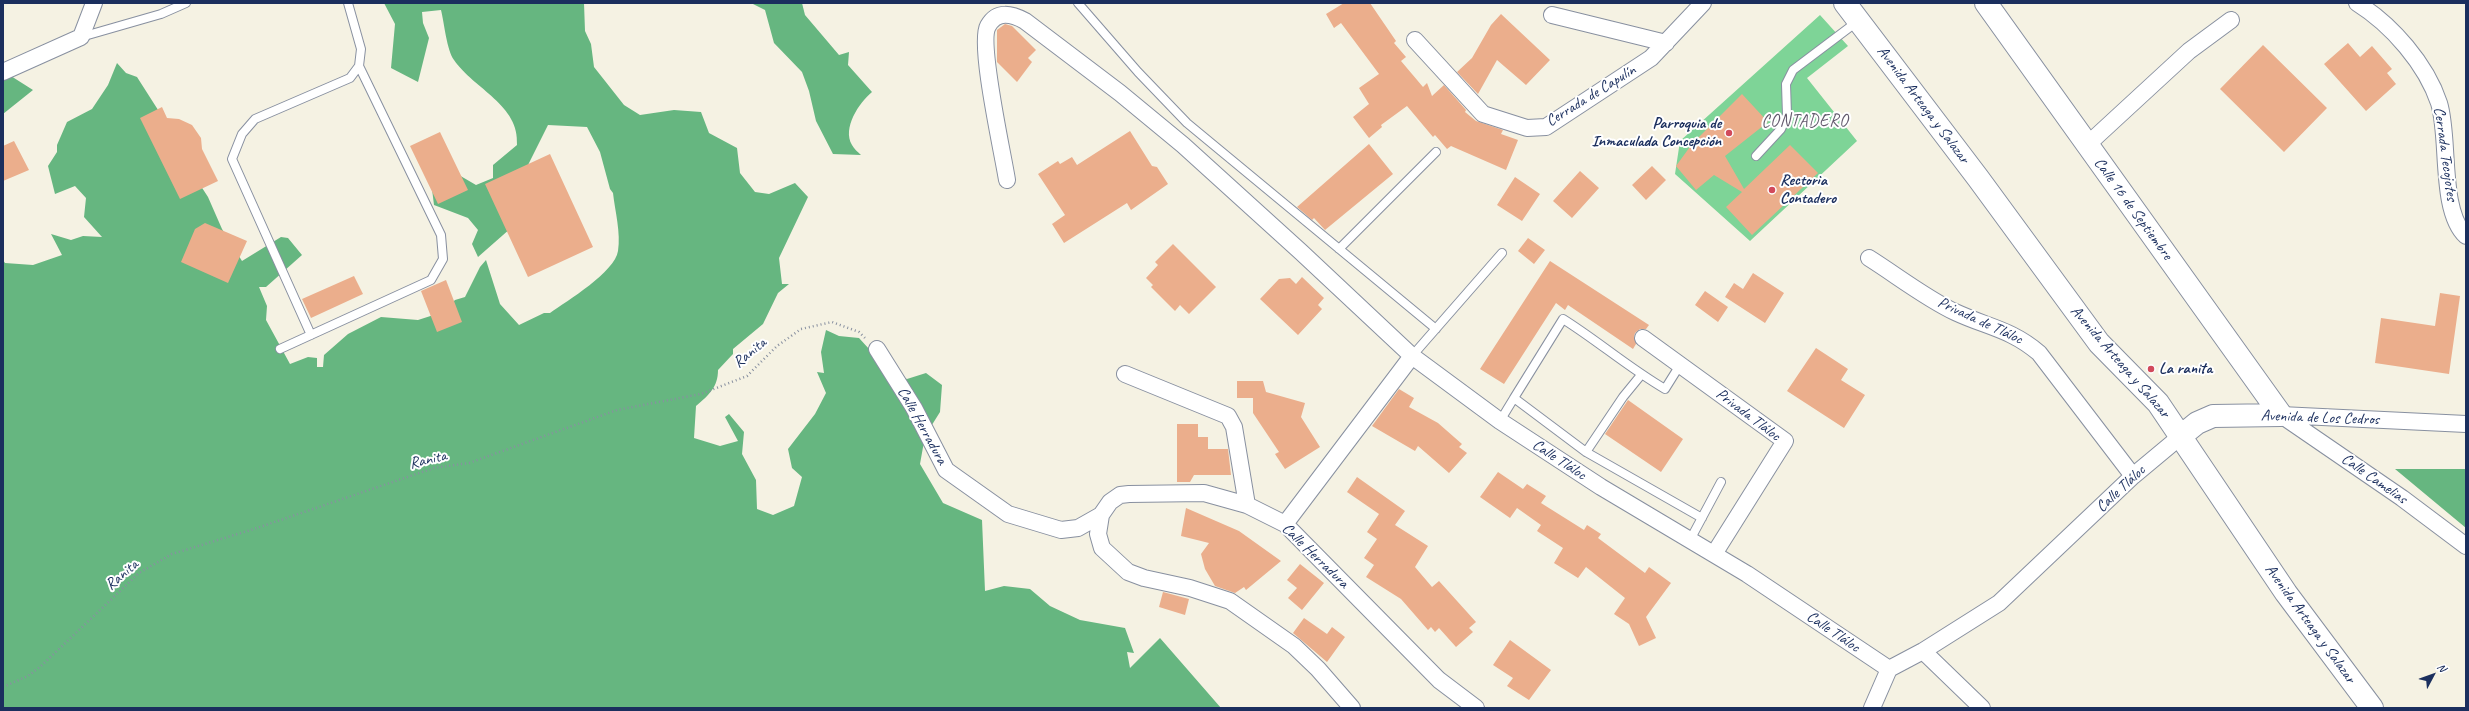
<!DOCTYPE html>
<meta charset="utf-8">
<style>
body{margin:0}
#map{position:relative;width:2469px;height:711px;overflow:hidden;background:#f5f2e3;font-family:Caveat,sans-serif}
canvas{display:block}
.frame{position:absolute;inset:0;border:4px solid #1b2f5e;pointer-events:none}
.north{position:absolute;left:2413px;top:655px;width:40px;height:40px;-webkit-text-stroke:3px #fff;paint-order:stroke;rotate:49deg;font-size:11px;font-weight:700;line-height:16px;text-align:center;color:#1b2f5e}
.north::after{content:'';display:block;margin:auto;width:14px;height:18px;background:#1b2f5e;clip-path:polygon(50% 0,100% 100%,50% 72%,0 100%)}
</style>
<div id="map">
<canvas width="2469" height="711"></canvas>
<div class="frame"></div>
<div class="north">N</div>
</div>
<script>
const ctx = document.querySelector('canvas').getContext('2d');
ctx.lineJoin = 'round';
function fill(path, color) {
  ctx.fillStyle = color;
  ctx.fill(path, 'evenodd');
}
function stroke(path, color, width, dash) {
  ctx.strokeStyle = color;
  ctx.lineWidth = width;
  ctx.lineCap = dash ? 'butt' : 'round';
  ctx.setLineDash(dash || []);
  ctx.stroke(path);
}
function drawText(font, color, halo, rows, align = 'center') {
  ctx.font = font + ' Caveat,sans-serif';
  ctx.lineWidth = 4;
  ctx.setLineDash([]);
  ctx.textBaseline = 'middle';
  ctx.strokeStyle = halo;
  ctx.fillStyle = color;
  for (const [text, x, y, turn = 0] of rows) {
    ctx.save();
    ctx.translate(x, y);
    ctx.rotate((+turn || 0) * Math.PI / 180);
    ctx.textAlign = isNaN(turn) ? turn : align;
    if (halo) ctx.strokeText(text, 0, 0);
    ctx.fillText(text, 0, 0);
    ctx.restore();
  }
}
fill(new Path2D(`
 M1820 15 1848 46 1807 78 1857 141 1750 241 1675 174 1680 141Z`), '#7ed497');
fill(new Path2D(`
 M384 3H584L585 31 591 44 594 67 624 105 640 115 674 110 701 112 709 133 737 148 740 173 755 192 769 194 795 183 808 197 779 258 782 284H789L778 293 763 324 733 349V354L718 370C718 387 709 395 696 406L694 438 720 446 738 441 725 417 729 414 744 432 742 454 756 480 757 509 773 515 794 506 802 477 792 468 788 449 815 414 826 393 817 372 824 373 821 352 826 330 839 336 859 338 891 373 907 379 926 373 942 385 940 412 925 436 920 464 943 503 982 520 985 591 1004 586 1030 589 1050 606 1080 620 1125 628 1134 653 1127 652 1130 668 1160 638 1221 708H3V260L5 263 33 265 62 255 51 234 71 240 83 236 102 237 84 217 86 198 75 186 55 194 48 166 57 152V145L67 122 92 109 108 85 117 63 126 73 137 77 160 113 184 160 208 197 222 229 242 261 281 237 288 238 302 255 266 287H259L267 306 266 320 290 364 308 357 317 358V367H323L324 355 348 334 381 317 418 320 443 312 455 300 465 297 480 267 486 260 500 304 519 325 544 313H550C567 301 615 272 618 251 621 233 615 211 613 193L610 189 600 152 587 127 548 125 528 165 511 228 478 257 472 244 478 230 468 218 434 205 428 157 476 185 493 178V165L517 145C520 105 474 89 454 60 447 51 444 22 441 10L422 12 423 23 429 38 418 82 391 68 395 24Z
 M736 3H802L805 15 839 55 849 52 848 65 872 92C859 103 842 128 852 145 854 149 858 152 861 155L833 154 816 121 809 91 802 72 774 43 765 10 751 3Z
 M3 71 33 90 3 114Z
 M2395 469H2466V528Z`), '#66b680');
fill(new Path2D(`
 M1344 3H1370L1396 41 1394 43 1406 57 1401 61 1423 87 1427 83 1432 96 1444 85 1466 110 1465 112 1476 121 1503 130 1501 134 1518 140 1506 170 1451 146 1447 149 1435 135 1433 137 1407 106 1381 125 1382 127 1369 138 1353 117 1369 104 1359 88 1379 74 1341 23 1334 28 1326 14Z
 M1501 14 1550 60 1526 85 1497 60 1478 94 1457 72 1472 58 1491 25Z
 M1005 24 1012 26 1036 50 1028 58 1032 62 1017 82 997 62V30Z
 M2348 43 2360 57 2372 46 2392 69 2387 73 2396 84 2366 111 2324 64Z
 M2263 45 2327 108 2284 152 2220 89Z
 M1742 94 1768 122 1725 156 1744 189 1790 145 1818 173 1752 235 1726 207 1742 192 1714 175 1696 190 1676 166 1692 144Z
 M162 107 167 118 179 119 192 125 201 138 202 149 218 181 180 199 140 118Z
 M1130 131 1152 166 1157 167 1168 184 1131 210 1127 203 1064 243 1052 224 1065 215 1038 174 1058 161 1060 164 1072 157 1077 165Z
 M440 132 468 190 438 204 410 146Z
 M14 141 29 170 3 181V146Z
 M1369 144 1393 174 1325 230 1314 218 1312 220 1297 207Z
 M550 154 593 247 528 277 485 184Z
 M1652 166 1666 180 1646 200 1632 185Z
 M1580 171 1599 188 1572 218 1553 201Z
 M1515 177 1540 194 1522 221 1497 205Z
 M205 223 247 241 228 283 181 262 195 229Z
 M1528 238 1545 250 1534 264 1518 251Z
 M1173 244 1216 287 1189 314 1180 305 1175 311 1151 287 1153 285 1146 278 1158 265 1155 262Z
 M1550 261 1649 325 1646 329H1640L1635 333 1634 337 1636 344 1633 349 1568 305 1565 310 1556 303 1504 384 1480 369Z
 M1753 273 1784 293 1765 323 1725 297 1734 283 1743 289Z
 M354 276 363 294 311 318 302 299Z
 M1302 277 1324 298 1318 305 1322 309 1298 335 1260 299 1279 279 1290 278 1296 284Z
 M446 280 462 322 437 332 421 291Z
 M1705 291 1728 307 1718 322 1695 305Z
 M2440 293 2460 296 2449 374 2375 363 2381 318 2435 326Z
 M1816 348 1848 369 1841 380 1865 395 1844 428 1787 391Z
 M1237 381H1263L1266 392 1305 403 1301 417 1320 447 1285 469 1275 454 1279 452 1253 413V398H1237Z
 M1399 389 1414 398 1409 407 1438 423 1462 444 1459 447 1467 453 1449 473 1418 446 1415 451 1372 426Z
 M1628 400 1683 439 1661 472 1605 434Z
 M1177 424H1198V437H1208V449H1228L1231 475H1194L1190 482H1177Z
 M1498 472 1523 489 1527 484 1546 496 1541 503 1584 530 1587 525 1601 534 1598 538 1645 573 1649 567 1671 583 1646 617 1656 638 1639 646 1629 624 1614 614 1625 598 1586 567 1578 578 1554 563 1563 548 1537 531 1541 525 1517 508 1510 518 1480 497Z
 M1357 477 1405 511 1395 525 1428 546 1415 567 1432 587 1439 581 1476 622 1469 628 1473 632 1456 647 1439 628 1435 632 1431 627 1428 630 1401 599 1366 577 1374 565 1364 558 1377 539 1367 532 1379 514 1347 492Z
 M1186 508 1239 531 1281 561 1246 590 1244 587 1235 593 1215 586 1205 569 1201 554 1209 543 1181 536Z
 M1300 564 1324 583 1302 610 1288 598 1297 588 1287 580Z
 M1163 592 1189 599 1185 615 1159 607Z
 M1304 618 1327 634 1332 627 1345 637 1327 662 1293 633Z
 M1510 640 1551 670 1529 700 1507 686 1513 678 1493 665Z`), '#ebae8c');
const lane = new Path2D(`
 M1078 3 1138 72 1187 123 1436 329
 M81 37 161 14 186 3
 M1756 156 1781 129 1787 115 1786 84 1793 70 1858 21
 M1339 249 1436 152
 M311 335 232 159 242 134 255 119 350 78 359 66 361 49 348 3
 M280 349 431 280 443 259 441 235 359 66
 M1412 356 1502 253
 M1680 365 1665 389C1629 368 1598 341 1563 319L1514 398 1586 452 1702 518
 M1500 421 1514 398
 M1586 452 1623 397 1641 375
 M1690 540 1721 482`);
const street = new Path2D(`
 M2357 3C2392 25 2426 64 2439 103 2450 137 2439 211 2466 236
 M1552 15 1666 43
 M1415 40 1483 114 1527 128 1546 127 1651 58 1703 3
 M3 72 81 37 94 3
 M2087 145 2189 51 2231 20
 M1007 180C1003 154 978 43 988 26 997 10 1012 14 1025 21L1120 93 1183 145 1301 252 1412 356 1500 421 1601 487 1747 574 1889 669
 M1869 258C1896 275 1927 299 1955 312 1987 327 2011 329 2039 353L2133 476
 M1643 338 1785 441 1714 554
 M877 349 914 408 946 470 1008 514 1061 530 1078 528 1101 515 1110 502 1120 495 1129 494 1204 493 1247 505 1285 524 1439 680 1476 708
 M1125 374 1228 416 1234 427 1247 505
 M2281 415 2402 498 2466 546
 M2281 415 2466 424
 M1101 515 1098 534 1102 548 1128 572 1144 578 1190 588 1230 601 1294 646 1318 669 1352 708
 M1285 524 1412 356
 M1923 651 1982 708
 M1872 708 1889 669 1923 651 1999 603 2133 476 2181 436`);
const secondary = new Path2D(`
 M1845 3 1978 178 2099 343 2158 403 2286 593 2372 708
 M1986 3 2281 415
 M2181 436 2197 423 2213 416 2281 415`);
stroke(lane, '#8890a0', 10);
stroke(street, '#8890a0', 18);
stroke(secondary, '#8890a0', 24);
stroke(new Path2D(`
 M3 687 28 676 41 666 139 573 172 554 254 529 434 468 469 463 617 410 701 394 747 376 777 346 801 329 832 322 859 332 865 338`), '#8890a0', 2.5, [1, 3]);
stroke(lane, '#fff', 8);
stroke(street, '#fff', 16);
stroke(secondary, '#fff', 22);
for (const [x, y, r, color] of [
 [1729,133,4,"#d1495b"],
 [1772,190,4,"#d1495b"],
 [2151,369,4,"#d1495b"]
]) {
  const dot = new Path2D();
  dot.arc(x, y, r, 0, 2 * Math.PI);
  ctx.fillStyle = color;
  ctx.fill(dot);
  stroke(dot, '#fff', 1.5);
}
drawText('16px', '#1b2f5e', '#fff', [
 ["Cerrada de Capulín",1591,96,-32],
 ["Avenida Arteaga y Salazar",1923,105,53],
 ["Cerrada Tecojotes",2445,154,82],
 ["Calle 16 de Septiembre",2133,209,54],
 ["Privada de Tláloc",1980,321,25],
 ["Ranita",750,353,-40],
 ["Avenida Arteaga y Salazar",2120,362,49],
 ["Privada Tláloc",1748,415,37],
 ["Avenida de Los Cedros",2320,418,2],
 ["Calle Herradura",922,426,61],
 ["Ranita",428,460,-13],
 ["Calle Tláloc",1559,460,33],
 ["Calle Camelias",2374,479,35],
 ["Calle Tláloc",2121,489,-43],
 ["Calle Herradura",1315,556,44],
 ["Ranita",122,575,-41],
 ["Avenida Arteaga y Salazar",2310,624,54],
 ["Calle Tláloc",1833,632,34]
]);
drawText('bold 16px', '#1b2f5e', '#fff', [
 ["Parroquia de",1721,124,"right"],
 ["Inmaculada Concepción",1721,142,"right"],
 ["Rectoria",1780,181],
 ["Contadero",1780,199],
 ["La ranita",2159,369]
], 'left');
ctx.letterSpacing = '1px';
drawText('17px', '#645b6e', '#fff', [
 ["CONTADERO",1805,122]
]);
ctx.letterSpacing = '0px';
</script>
